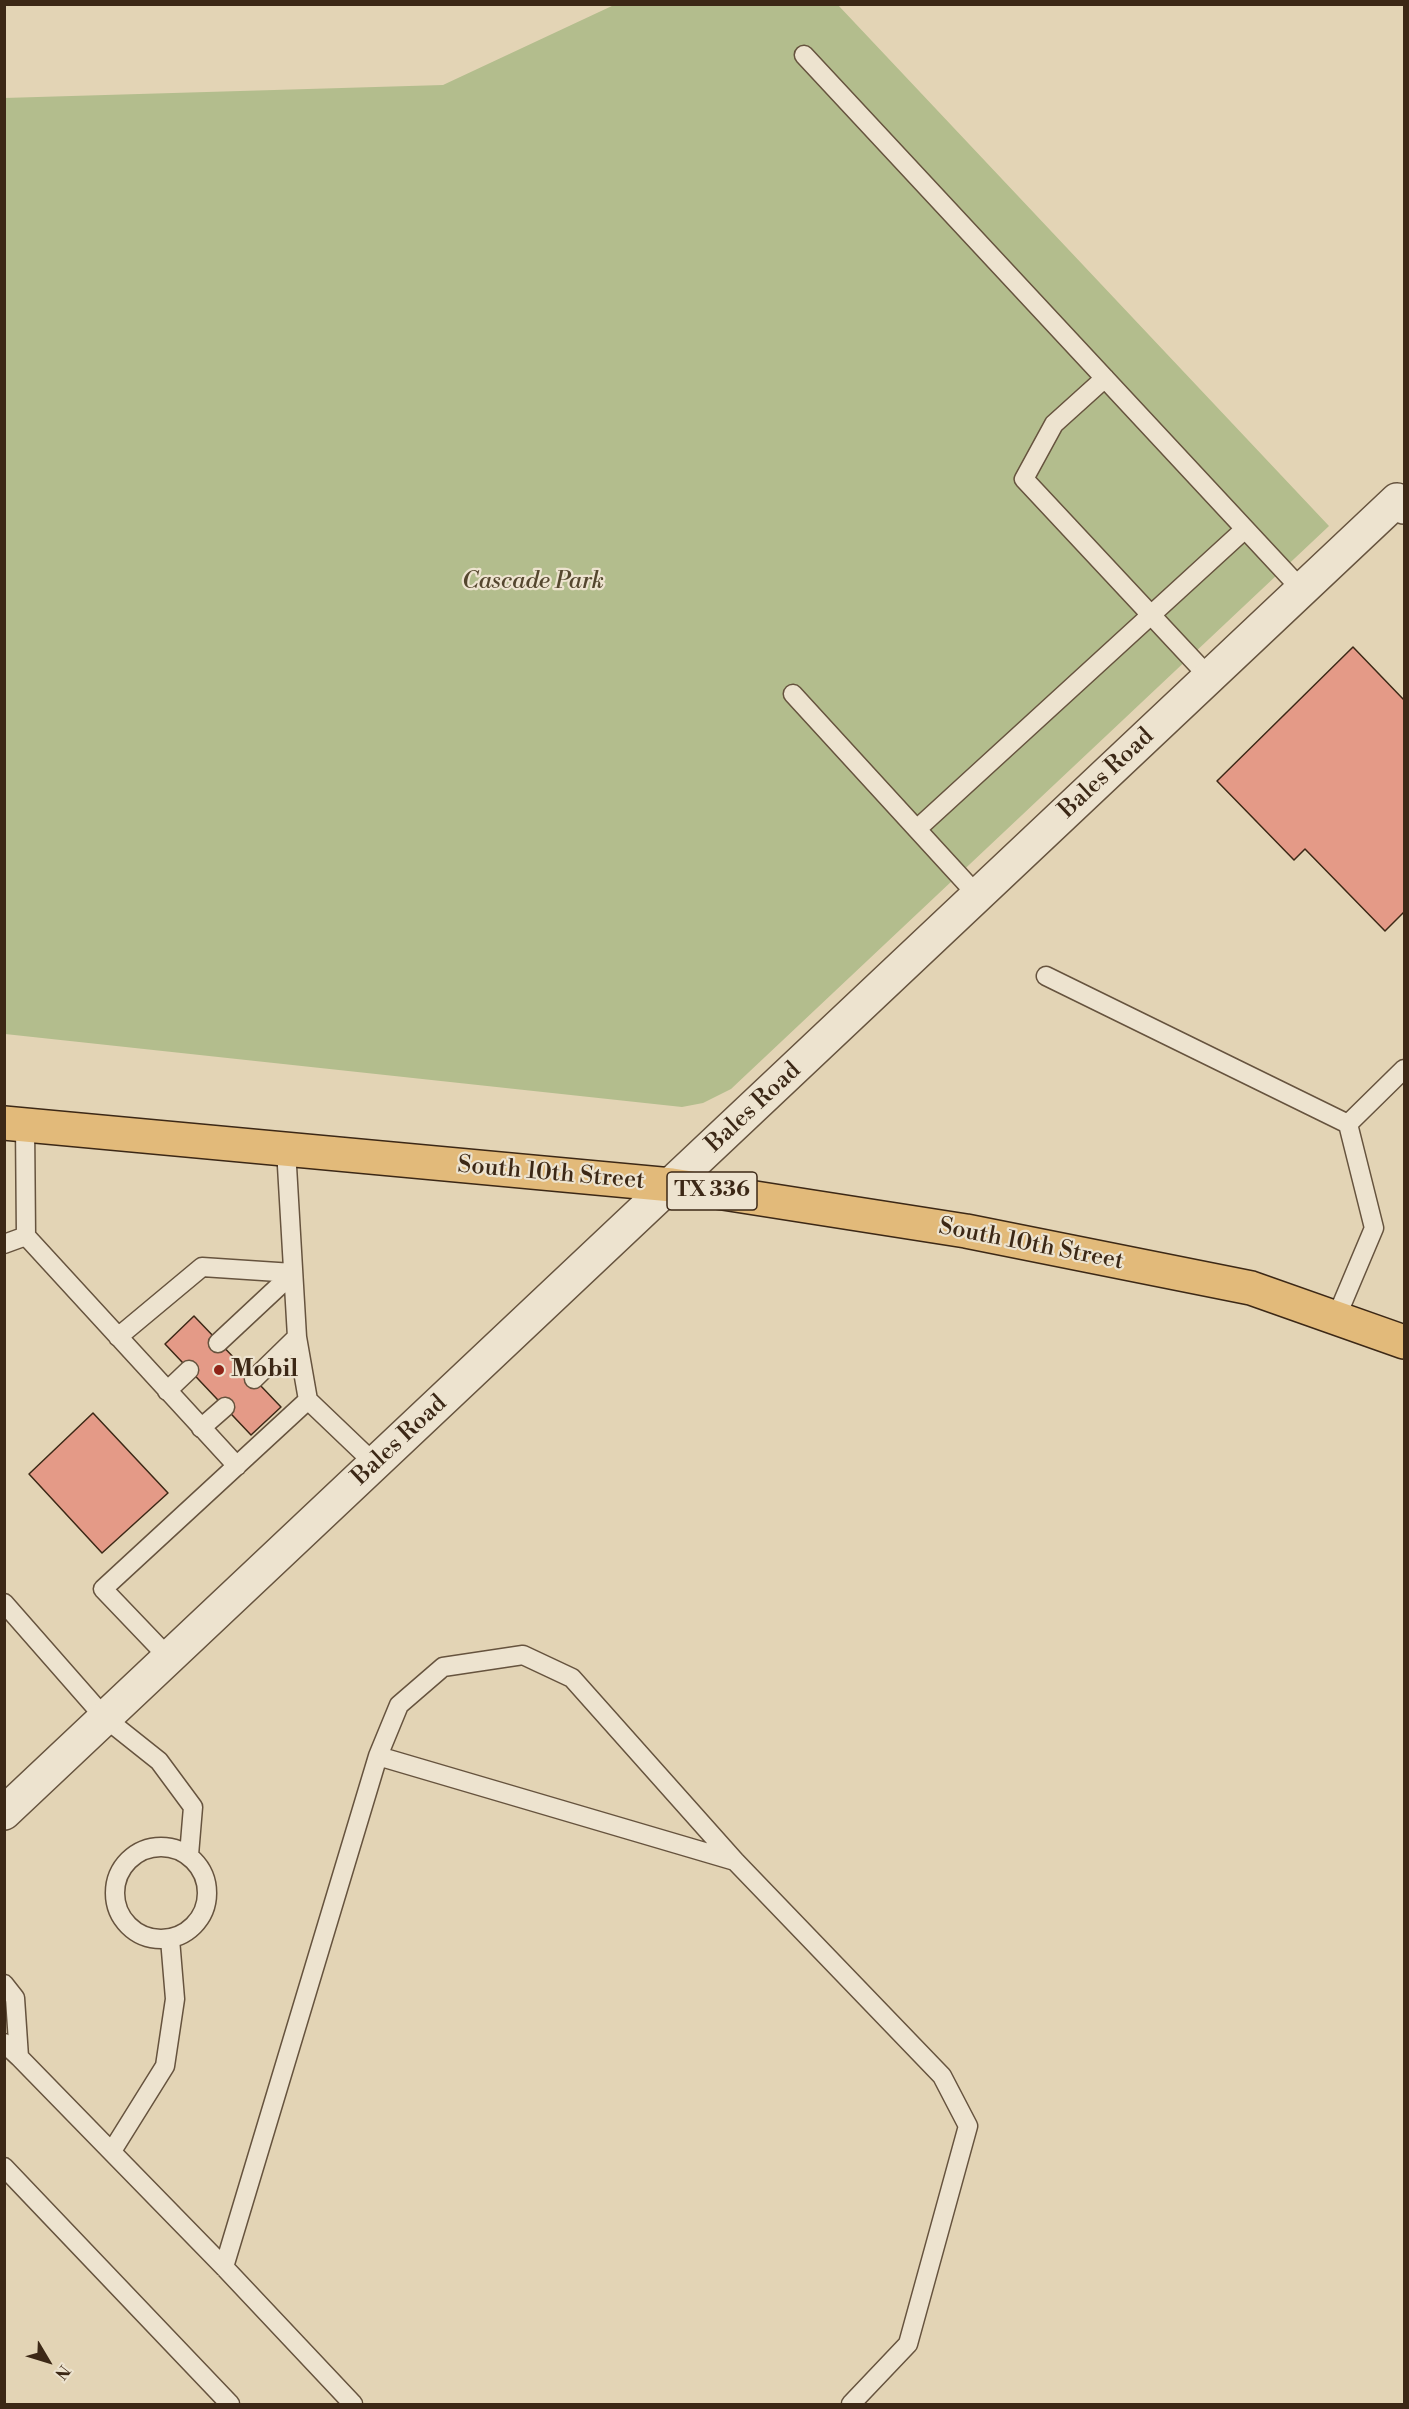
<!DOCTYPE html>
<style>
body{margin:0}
#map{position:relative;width:1409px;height:2409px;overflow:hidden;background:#e3d4b5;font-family:"Libre Bodoni",serif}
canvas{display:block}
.frame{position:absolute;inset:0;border:6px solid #3c2816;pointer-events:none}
.north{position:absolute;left:18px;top:2331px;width:60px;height:60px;-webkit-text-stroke:4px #ede3cf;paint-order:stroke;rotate:128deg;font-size:16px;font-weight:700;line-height:24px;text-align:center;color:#3c2816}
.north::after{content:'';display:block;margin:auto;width:21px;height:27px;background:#3c2816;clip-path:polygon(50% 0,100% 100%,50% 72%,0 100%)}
</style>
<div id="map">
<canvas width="1409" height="2409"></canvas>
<div class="frame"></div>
<div class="north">N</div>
</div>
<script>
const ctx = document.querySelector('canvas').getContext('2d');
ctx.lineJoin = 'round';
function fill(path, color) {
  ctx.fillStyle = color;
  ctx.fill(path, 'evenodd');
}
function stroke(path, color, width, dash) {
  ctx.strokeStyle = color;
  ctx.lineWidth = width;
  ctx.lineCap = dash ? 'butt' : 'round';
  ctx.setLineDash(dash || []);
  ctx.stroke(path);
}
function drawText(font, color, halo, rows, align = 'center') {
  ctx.font = font + ' "Libre Bodoni",serif';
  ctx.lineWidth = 4.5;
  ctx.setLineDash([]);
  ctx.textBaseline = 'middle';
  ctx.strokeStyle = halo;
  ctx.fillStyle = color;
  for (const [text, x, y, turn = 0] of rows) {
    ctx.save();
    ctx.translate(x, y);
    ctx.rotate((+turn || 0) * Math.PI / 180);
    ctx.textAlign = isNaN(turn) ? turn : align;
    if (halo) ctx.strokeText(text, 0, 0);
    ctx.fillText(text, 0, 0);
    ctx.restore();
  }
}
fill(new Path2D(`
 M614 5H838L1329 526 731 1089 703 1103 682 1107 5 1034 4 98 443 85Z`), '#b3bd8d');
const building = new Path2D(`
 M1353 647 1404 700V912L1385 931 1305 849 1294 860 1217 781Z
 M194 1316 281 1407 251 1435 165 1344Z
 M93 1413 168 1493 102 1553 29 1474Z`);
fill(building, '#e49a87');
stroke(building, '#3c2816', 1.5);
const lane = new Path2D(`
 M804 55 1302 590
 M1105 378 1054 424 1024 479 1209 677
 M793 694 978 896
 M917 829 1245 529
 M1046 976 1348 1124 1374 1228 1336 1318
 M1348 1124 1404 1069
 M25 1125 26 1236 237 1466
 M286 1149 297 1337 308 1400 375 1464
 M4 1244 26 1236
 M118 1337 202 1267 293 1273
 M218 1343 293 1273
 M254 1379 297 1337
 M167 1391 189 1370
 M201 1428 225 1407
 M4 1603 105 1718 159 1761 193 1807 189 1855
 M169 1658 103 1589 308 1400
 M378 1756 735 1861
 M115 1893a46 46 0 1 1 92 0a46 46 0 1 1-92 0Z
 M4 1984 15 1998 19 2057 4 2043
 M19 2057 224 2267 353 2404
 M112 2151 165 2066 175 1999 170 1939
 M4 2167 230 2404
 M224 2267 378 1756 399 1705 443 1667 523 1655 572 1678 735 1861 942 2076 968 2126 908 2344 851 2404`);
const street = new Path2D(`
 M4 1813 1397 500 1404 507`);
const primary = new Path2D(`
 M4 1123 672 1185 966 1231 1251 1288 1404 1342`);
stroke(lane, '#66533e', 21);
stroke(street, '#66533e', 36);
stroke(primary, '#3c2816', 36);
stroke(lane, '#ede3cf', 18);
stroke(street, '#ede3cf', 33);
stroke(primary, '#e2ba7a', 33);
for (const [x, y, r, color] of [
 [219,1370,6,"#8f2418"]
]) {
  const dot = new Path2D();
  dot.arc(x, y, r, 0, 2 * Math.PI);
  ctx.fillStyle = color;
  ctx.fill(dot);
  stroke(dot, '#ede3cf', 2);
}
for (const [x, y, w] of [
 [712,1191,90]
]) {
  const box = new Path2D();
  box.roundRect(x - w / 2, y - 19, w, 38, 4.5);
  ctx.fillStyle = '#ede3cf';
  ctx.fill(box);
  stroke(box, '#3c2816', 1.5);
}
drawText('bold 22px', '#3c2816', null, [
 ["TX 336",712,1191]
]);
drawText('italic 24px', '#54462e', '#ede3cf', [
 ["Cascade Park",533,582]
]);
drawText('24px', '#3c2816', '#ede3cf', [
 ["Bales Road",1107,774,-43],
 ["Bales Road",754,1108,-43],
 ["South 10th Street",551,1174,5],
 ["South 10th Street",1031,1245,11],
 ["Bales Road",400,1441,-43]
]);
drawText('bold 24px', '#3c2816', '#ede3cf', [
 ["Mobil",231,1370]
], 'left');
</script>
